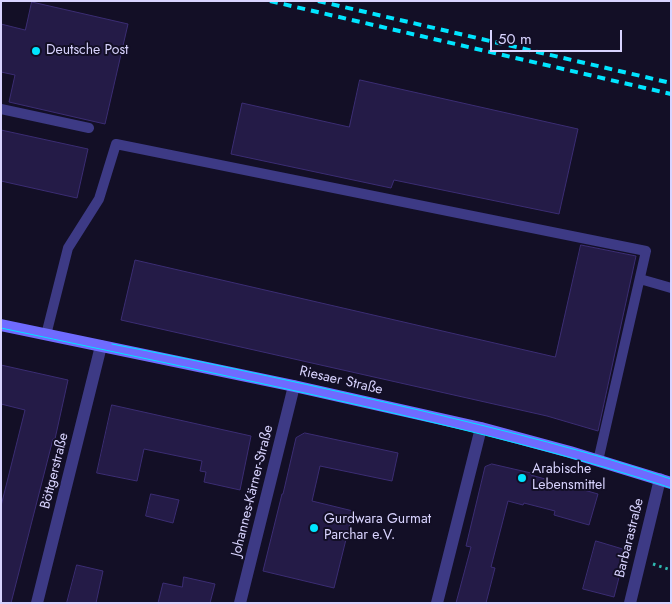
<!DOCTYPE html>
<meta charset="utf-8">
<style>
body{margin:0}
#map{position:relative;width:672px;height:604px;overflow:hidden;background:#130f26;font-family:Jost,sans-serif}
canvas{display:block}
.frame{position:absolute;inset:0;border:2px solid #d9d4ff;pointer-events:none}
.scale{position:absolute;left:490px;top:30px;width:132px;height:22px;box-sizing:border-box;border:2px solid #d9d4ff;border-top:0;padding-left:6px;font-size:15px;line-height:18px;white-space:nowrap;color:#d9d4ff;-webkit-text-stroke:4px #130f26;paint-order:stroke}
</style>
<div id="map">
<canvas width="672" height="604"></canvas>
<div class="frame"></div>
<div class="scale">50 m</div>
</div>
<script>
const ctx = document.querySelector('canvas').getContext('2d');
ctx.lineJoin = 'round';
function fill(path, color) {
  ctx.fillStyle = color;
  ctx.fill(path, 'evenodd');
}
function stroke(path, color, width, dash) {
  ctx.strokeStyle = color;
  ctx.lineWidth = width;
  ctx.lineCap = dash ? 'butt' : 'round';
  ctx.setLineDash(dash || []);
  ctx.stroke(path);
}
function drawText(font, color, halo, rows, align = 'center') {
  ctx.font = font + ' Jost,sans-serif';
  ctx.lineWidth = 4;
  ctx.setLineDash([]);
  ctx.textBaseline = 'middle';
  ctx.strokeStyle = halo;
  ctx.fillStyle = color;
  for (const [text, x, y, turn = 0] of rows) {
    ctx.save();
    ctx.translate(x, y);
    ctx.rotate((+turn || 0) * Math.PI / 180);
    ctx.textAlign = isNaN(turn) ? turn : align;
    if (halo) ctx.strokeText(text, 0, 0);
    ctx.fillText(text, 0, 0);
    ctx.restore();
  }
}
const building = new Path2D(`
 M32 2 128 24 105 124 9 102 15 75 1 72V24L25 30Z
 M360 80 578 129 559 214 394 180 391 188 231 154 242 103 349 127Z
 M1 130 88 149 77 198 1 181Z
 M581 245 636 256 598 431 547 416 121 320 135 260 555 357Z
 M1 365 68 380 55 439H53L11 603H1V506L25 410 1 404Z
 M112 405 251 436 240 490 204 482 206 472 200 471 202 461 144 449 137 481 97 473Z
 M305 433 398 453 392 481 320 466 312 501 353 511 334 588 263 571 282 494H283L296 438Z
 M492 464 531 473V475L598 494 589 525 554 515 555 511 524 503 523 505 508 501 491 567 495 568 486 603H456L471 547 466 546 485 467Z
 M151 494 179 500 173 523 146 516Z
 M596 541 626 550 614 597 583 589Z
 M77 565 103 571 96 603H67Z
 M184 577 215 584 210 603H158L163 583 182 587Z`);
fill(building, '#241b47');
stroke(building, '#3b2d73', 1);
stroke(new Path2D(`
 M653 564 671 570`), '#2fb8b0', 3, [2.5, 4]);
stroke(new Path2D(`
 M1 109 89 128
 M640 279 671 288
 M46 335 68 248 99 199 116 144 646 251 598 461`), '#3d3a85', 10);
stroke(new Path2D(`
 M37 603 101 346
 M240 603 294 386
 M437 603 481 428
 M630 603 660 479`), '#3d3a85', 12);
stroke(new Path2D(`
 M1 325 294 386 481 428 570 452 671 483`), '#6f6bff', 12);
stroke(new Path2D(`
 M1 328C142 358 283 387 423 420 506 440 590 461 671 488
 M112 344C216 364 320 387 423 411 506 431 589 451 671 479`), '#00e5ff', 1);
stroke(new Path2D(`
 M270 1 671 94
 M318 1 671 83`), '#00e5ff', 4, [8, 6]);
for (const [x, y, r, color] of [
 [36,51,5,"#00e5ff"],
 [522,478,5,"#00e5ff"],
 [314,528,5,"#00e5ff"]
]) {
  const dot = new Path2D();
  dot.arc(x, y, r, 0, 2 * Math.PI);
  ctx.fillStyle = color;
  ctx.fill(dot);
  stroke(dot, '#130f26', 2);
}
drawText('14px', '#d9d4ff', '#130f26', [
 ["Deutsche Post",46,51],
 ["Arabische",532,470],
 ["Lebensmittel",532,486],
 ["Gurdwara Gurmat",324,520],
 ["Parchar e.V.",324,536]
], 'left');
drawText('14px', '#d9d4ff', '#130f26', [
 ["Riesaer Straße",341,381,13],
 ["Böttgerstraße",55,471,-76],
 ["Johannes-Kärner-Straße",253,491,-76],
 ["Barbarastraße",630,538,-76]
]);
</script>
